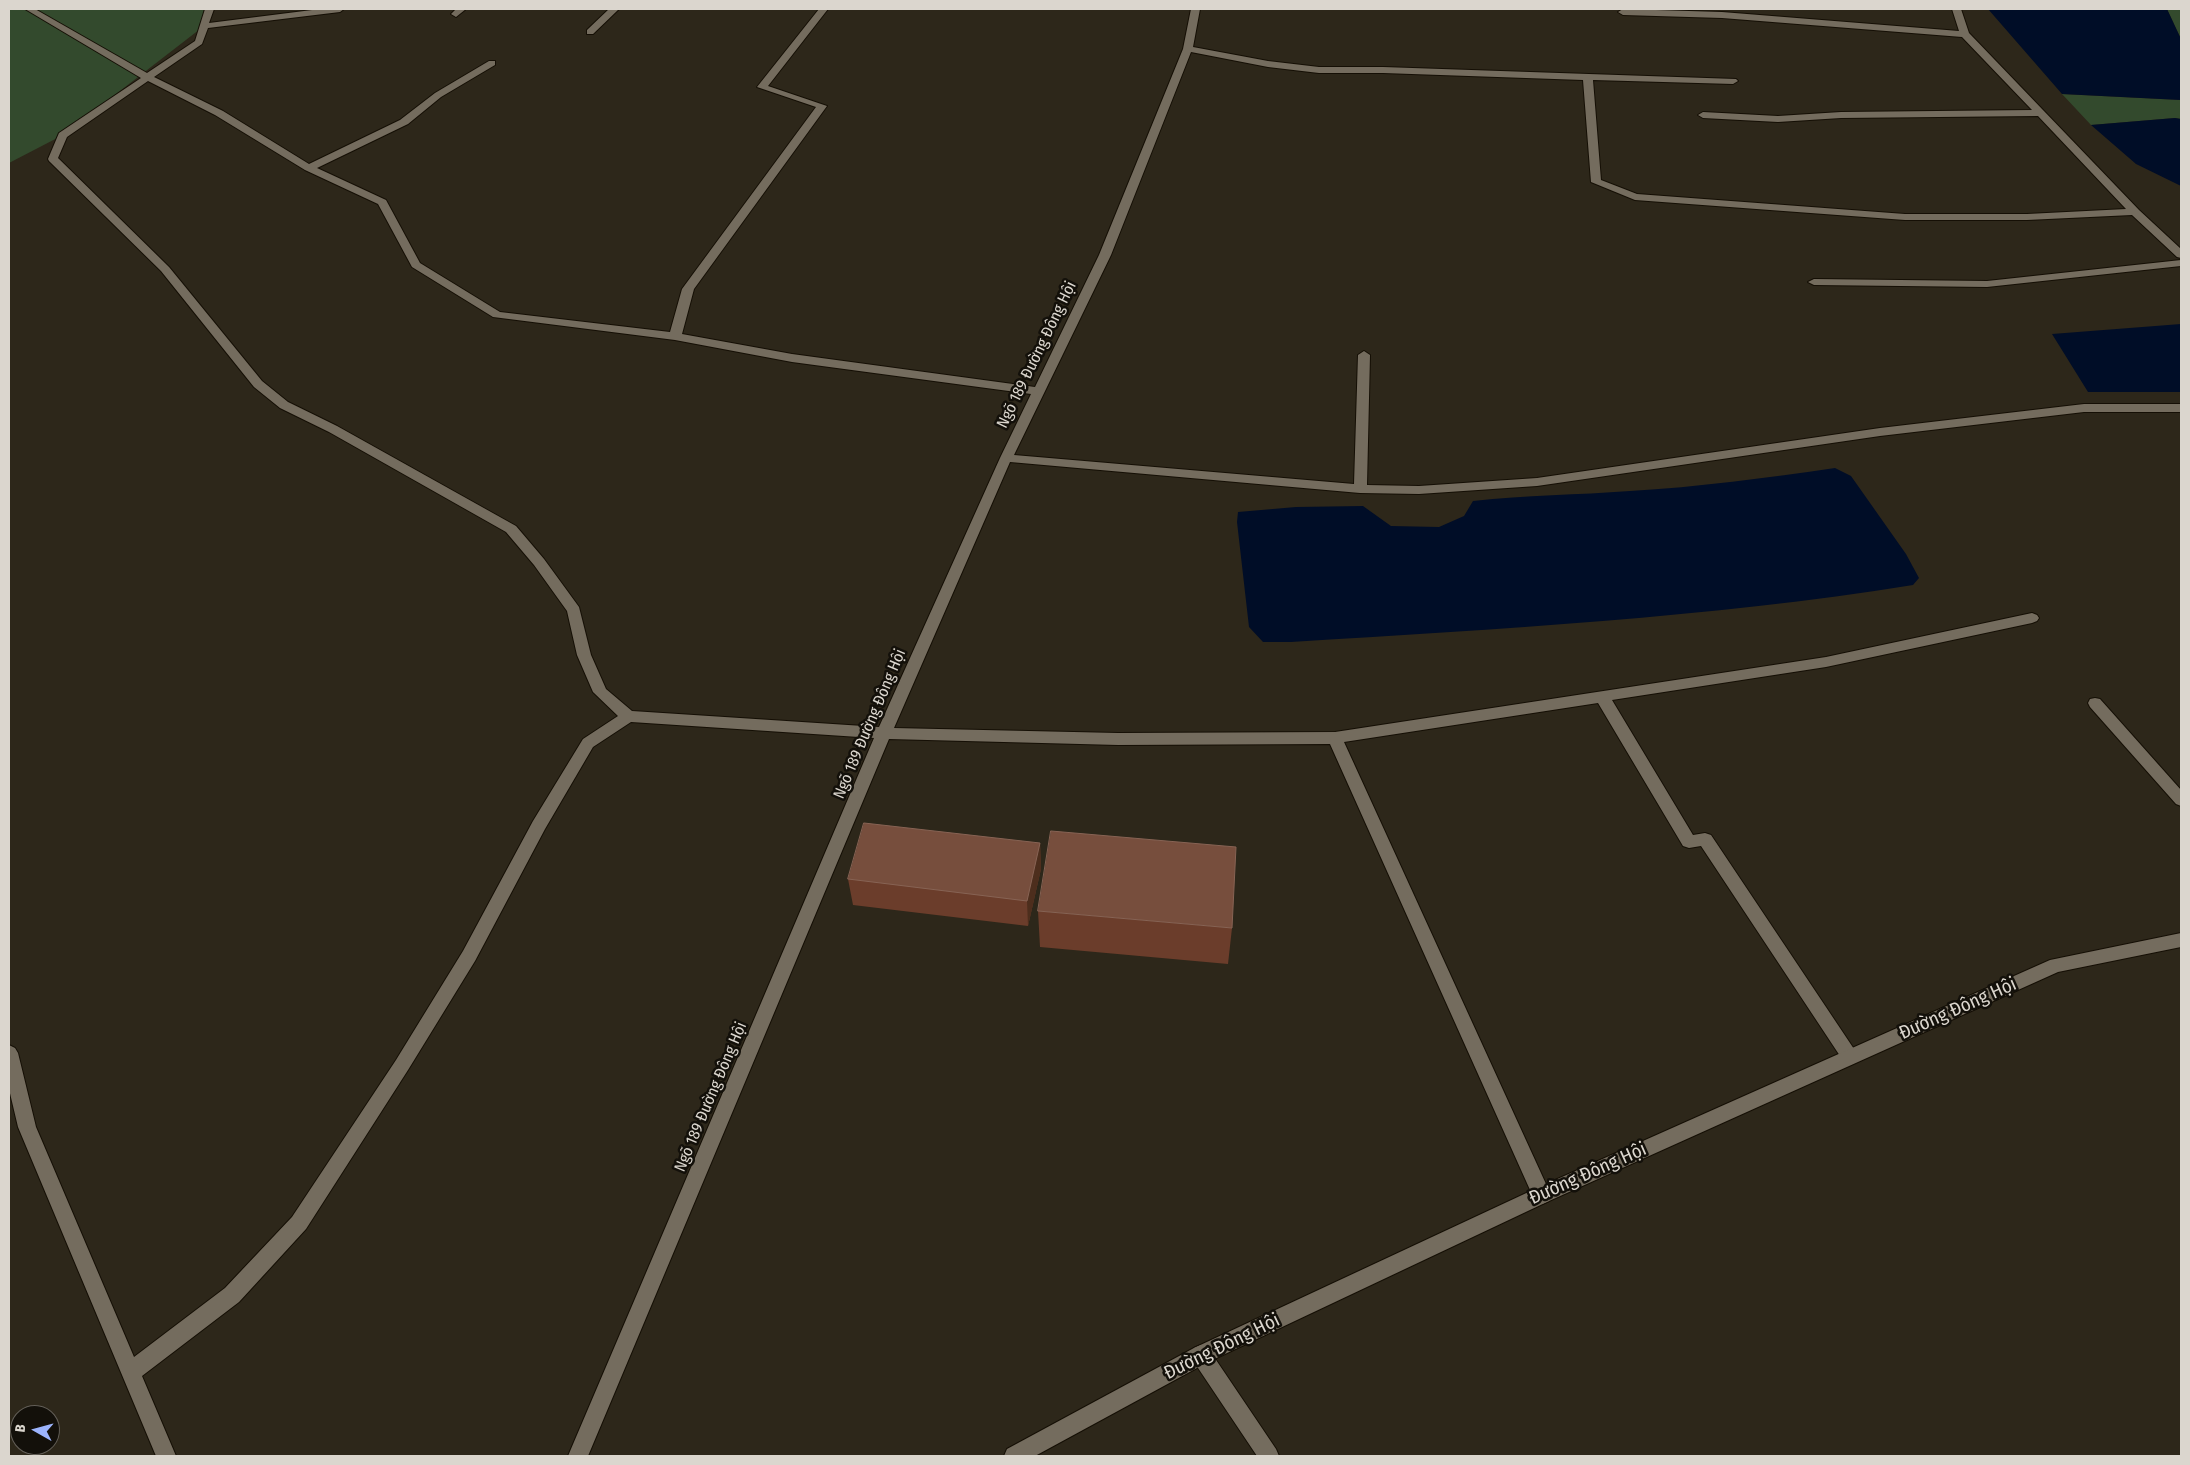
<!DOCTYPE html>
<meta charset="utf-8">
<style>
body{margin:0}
#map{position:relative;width:2190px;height:1465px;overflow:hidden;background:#2d271a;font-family:"Fira Sans Condensed",sans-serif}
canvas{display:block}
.frame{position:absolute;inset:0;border:10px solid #dbd6ce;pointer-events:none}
.north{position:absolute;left:10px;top:1405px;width:50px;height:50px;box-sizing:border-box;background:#13100a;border:1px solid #635f58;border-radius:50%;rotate:277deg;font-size:14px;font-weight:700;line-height:20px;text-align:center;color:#dbd6ce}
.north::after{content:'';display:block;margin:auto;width:18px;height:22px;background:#9cb4fd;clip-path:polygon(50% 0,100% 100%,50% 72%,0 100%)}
</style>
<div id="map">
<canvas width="2190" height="1465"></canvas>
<div class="frame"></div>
<div class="north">B</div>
</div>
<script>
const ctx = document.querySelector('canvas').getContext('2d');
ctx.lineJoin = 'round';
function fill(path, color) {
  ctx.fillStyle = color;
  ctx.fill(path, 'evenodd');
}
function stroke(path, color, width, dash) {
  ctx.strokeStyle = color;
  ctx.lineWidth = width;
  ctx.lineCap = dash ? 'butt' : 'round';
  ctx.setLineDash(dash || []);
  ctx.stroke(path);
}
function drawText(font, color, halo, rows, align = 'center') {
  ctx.font = font + ' "Fira Sans Condensed",sans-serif';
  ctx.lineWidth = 5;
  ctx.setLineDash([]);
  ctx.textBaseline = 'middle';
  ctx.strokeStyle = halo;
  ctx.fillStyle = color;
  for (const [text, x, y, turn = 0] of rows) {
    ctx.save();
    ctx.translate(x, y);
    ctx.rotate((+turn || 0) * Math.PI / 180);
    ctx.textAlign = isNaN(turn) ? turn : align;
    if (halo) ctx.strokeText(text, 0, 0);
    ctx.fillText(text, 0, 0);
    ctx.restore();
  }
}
fill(new Path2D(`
 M9 9H209L204 26 63 135 9 163Z
 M2167 9H2181V39Z
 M2062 94 2181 100V119L2175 118 2091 125Z`), '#334a2d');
fill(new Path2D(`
 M1988 9H2167L2181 39V100L2062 94Z
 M2175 118 2181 119V186L2136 164 2091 125Z
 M2181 324V392H2088L2052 334Z
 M1835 468 1851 476 1906 554 1919 578 1913 585C1708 618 1498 629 1291 642H1263L1249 627 1237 522 1238 512 1296 507 1363 506 1391 526 1439 527 1464 516 1473 501C1526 495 1578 495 1630 491 1698 487 1767 478 1835 468Z`), '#000d27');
const street = new Path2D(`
 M25 9H35L147 73 195 41 205 9H214L209 23 320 9H344L340 12 208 28 202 44 154 77 223 111 309 164 400 120 435 93 489 61H495V65L441 97 408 124 317 168 386 200 420 263 500 312 670 332 682 289 816 107 757 87 819 9H828L768 86 827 106 694 289 682 334 792 354 1035 387 1099 255 1183 49 1191 9H1200L1193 47 1268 61 1319 67H1383L1736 79 1738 81 1733 84 1593 80 1601 180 1637 194 1905 214H2027L2126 209 2038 116 1841 118 1778 122 1703 118 1698 115 1703 112 1778 116 1841 112 2032 110 1962 37 1722 18 1623 15 1618 12 1623 9 1722 12 1959 31 1952 9H1961L1969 33 2139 210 2181 249V258L2177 257 2132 215 2027 220H1905L1635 200 1591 182 1583 80 1383 73H1319L1268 67 1191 52 1111 255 1014 455 1354 484 1358 355 1364 351 1370 355 1367 485 1419 486 1537 478 1880 428 2084 404H2181V412H2084L1880 436 1537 486 1419 494 1360 493 1010 462 894 728 1118 733 1335 732 1826 657 2032 613 2037 615 2039 618 2037 621 2032 623 1826 667 1612 700 1693 835 1705 833 1711 835 1856 1052 1859 1057 1856 1062 1850 1065 1844 1062 1701 846 1689 848 1683 846 1598 703 1344 742 1551 1195 1549 1201 1542 1204 1535 1201 1330 744 1118 745 889 739 588 1456H568L874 738 631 722 593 747 545 829 475 961 408 1070 306 1229 239 1302 142 1376 176 1456H156L18 1127 9 1089V1045L15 1048 18 1053 36 1127 134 1357 225 1288 292 1217 396 1060 463 951 533 821 583 739 618 716 593 692 577 655 567 611 534 565 506 532 329 432 280 408 254 387 161 271 49 161 48 159 59 133 141 78ZM148 81 215 115 305 170 378 204 412 267 493 317 675 340 792 362 1031 394 1000 458 879 727 632 711 606 689 591 655 579 607 544 559 516 526 337 426 288 402 262 381 169 267 58 158 67 137Z
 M456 9H466L456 17 451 14Z
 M609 9H619L593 34H587V30Z
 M2181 260V266L1987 287 1814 285 1808 282 1814 279 1987 281Z
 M2095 698 2100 699 2181 790V806L2176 804 2090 707 2088 703 2090 699Z
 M1201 1345 1208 1348 1276 1449 1279 1456H1257L1194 1362 1191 1355 1194 1348Z`);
const secondary = new Path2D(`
 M2181 933V947L2058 972 1549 1201 1208 1362 1035 1456H1004L1007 1449 1194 1348 1535 1189 2050 960Z`);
stroke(street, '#150f05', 2);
stroke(secondary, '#150f05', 2);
fill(street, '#746c5e');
fill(secondary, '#746c5e');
fill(new Path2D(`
 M1040 843 1041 869 1028 926 853 905 848 879Z
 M1038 911 1232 928 1228 964 1040 947Z`), '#6b3d2b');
fill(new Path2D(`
 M1040 843 1041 869 1028 926 1027 901Z`), '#4d2e1d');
const building = new Path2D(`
 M864 823 1040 843 1027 901 848 879Z
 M1051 831 1236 847 1232 928 1038 911Z`);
fill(building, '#774e3d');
stroke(building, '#876354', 1);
drawText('16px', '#dbd6ce', '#13100a', [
 ["Ngõ 189 Đường Đông Hội",1037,355,-64],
 ["Ngõ 189 Đường Đông Hội",870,724,-67],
 ["Ngõ 189 Đường Đông Hội",711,1097,-67]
]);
drawText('19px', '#dbd6ce', '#13100a', [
 ["Đường Đông Hội",1958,1009,-24],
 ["Đường Đông Hội",1588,1174,-24],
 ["Đường Đông Hội",1222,1347,-26]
]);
</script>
